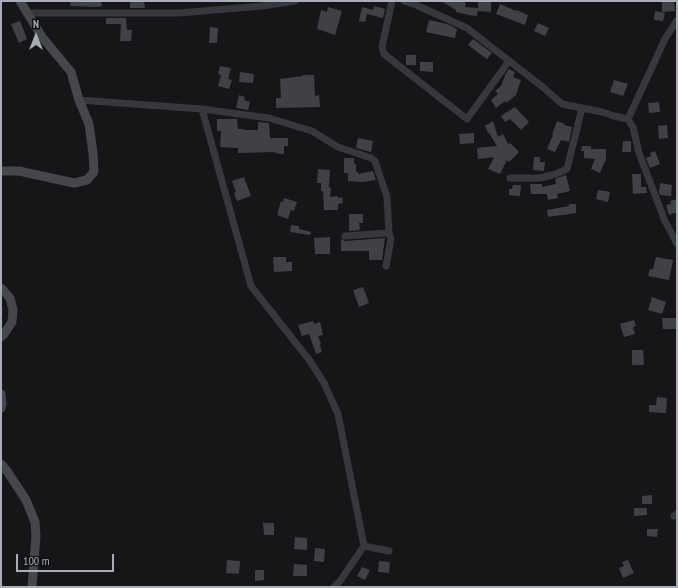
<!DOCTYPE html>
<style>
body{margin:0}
#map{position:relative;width:678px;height:588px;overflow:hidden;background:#161618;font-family:"PT Sans Narrow",sans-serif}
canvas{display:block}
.frame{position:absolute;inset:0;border:2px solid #a8adb8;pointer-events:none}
.north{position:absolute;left:16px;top:16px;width:40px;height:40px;-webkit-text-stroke:3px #111113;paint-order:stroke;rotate:0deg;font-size:11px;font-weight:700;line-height:16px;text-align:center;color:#a8adb8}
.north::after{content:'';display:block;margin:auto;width:14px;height:18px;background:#a8adb8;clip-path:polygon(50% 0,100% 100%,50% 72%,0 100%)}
.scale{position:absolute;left:16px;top:554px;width:98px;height:18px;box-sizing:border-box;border:2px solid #a8adb8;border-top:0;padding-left:5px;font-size:12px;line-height:14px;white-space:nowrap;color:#a8adb8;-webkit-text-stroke:3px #111113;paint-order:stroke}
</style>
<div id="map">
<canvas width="678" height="588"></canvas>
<div class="frame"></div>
<div class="north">N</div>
<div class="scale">100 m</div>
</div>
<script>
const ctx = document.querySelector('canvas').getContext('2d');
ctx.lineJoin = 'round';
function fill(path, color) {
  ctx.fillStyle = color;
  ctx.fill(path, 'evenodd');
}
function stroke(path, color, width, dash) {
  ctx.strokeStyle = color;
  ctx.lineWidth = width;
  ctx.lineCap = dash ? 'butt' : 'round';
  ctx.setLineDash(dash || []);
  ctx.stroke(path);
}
fill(new Path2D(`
 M71 1H101L102 6 98 7 70 6Z
 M130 1H144L145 8H130Z
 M441 1H458L466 3 465 7 478 8V1L491 2V12L478 11V9L477 16 469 15 456 12V10Z
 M667 1H674L675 11 662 12V2Z
 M500 4 516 11V10L528 15 525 25 496 14Z
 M374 6 385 9 383 18 367 14 365 22 359 21 362 7 373 10Z
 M328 7 342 11 335 35 317 29 321 10 327 12Z
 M655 11 665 13 663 21 654 20Z
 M106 18H126L127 30H132L131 41H120L121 24H106Z
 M429 20 447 24 457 29 455 38 426 32Z
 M20 21 27 39 19 43 11 24Z
 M538 23 549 28 545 36 534 31Z
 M210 27 218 28 217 43H209Z
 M473 39 492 53 487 59 468 45Z
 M406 55H416V65H406Z
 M420 62H433V72L420 71Z
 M220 66 231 68 228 79 232 80 229 89 218 86 221 75 218 74Z
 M509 69 515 72 513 77 521 80 516 95 506 103 505 101 496 108 491 100 498 94 495 91 501 86 506 73Z
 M240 72 254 74 253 83 239 82Z
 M303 75H314L315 96 319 95 320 107 276 108V98H281L280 79 303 76Z
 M614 80 628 84 623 96 610 92Z
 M239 95 245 97 244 100 250 102 248 110 236 108Z
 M659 102 660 112 649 113 648 103Z
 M515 107 529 122 521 130 510 119 505 122 501 116Z
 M217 119H237L238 129H244V130H258V122L269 123 270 138H288V146H284V154L275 153V152L238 153V148L220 147 221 131H217Z
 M493 121 498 137 503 134 508 144 510 143 519 152 509 162 507 160 500 174 488 169 494 157 478 159 477 148 497 146 489 133H488L485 126Z
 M557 121 565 124 564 125 572 127 569 142 561 140 555 152 547 149 553 135H552Z
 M667 125 668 138 659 139 658 126Z
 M474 133V143L460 144 459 134Z
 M358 138 373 141 371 152 356 148Z
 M623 141H631V152H622Z
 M582 146H591V149H606V161H605L600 173 591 169 595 159 584 158V151H581Z
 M655 151 660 164 650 168 646 158 651 156 650 153Z
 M534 157H540V162H545L544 171 533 170Z
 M344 158H354V164H356V172H358V174L373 171 376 180 363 182H362L348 181V173H344Z
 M318 169 330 170 329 187 331 188 330 197 338 196V198L342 197 343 203 338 204V210H324L323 191H321V183H317Z
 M632 174H641V187H646L647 193 633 194Z
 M566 175 570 191 557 194 558 198 548 200 547 194H531L530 184H542V187L556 184 555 179Z
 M244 177 251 196 237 201 234 193 236 192 232 181Z
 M660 183 672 185 671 196 660 195 659 192Z
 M513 185H521L520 196 509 195V189H512Z
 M598 190 610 192 608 202 596 199Z
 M284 198 297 202 294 211 291 210 288 219 277 215 281 201 283 202Z
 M677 199V212L669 215 666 205 671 204 670 201Z
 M569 204H576V213L548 217 547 210 569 206Z
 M349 214H363V223H359L360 230 349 231Z
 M291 225 299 226V229L311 232 310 235 290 232Z
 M330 237V254H315L314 238Z
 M385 238 382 260H369V251H341V239L345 241Z
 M273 257H286V262H292V271L274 272Z
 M656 257 673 260 669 280 648 276 650 269H653Z
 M363 287 369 303 359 307 353 290Z
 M652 297 666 302 662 314 648 310Z
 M662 318H677V329H663Z
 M634 320 636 326 633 327 635 334 624 337 620 324Z
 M313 321 314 324 320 322 323 335 318 336 321 344 320 345 322 352 316 354 309 334 302 336 298 325Z
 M632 350H643L644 365H632Z
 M657 397 667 398 666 413 649 412V405H656Z
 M652 495V504H642V496Z
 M634 508H647V515L634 516Z
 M263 523H274V535H264Z
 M647 529H658L657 537 647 536Z
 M295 537 307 538V550L294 549Z
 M315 548 325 549 324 562 314 561Z
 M227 560 240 561 239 574 226 573Z
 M628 560 634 573 623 578 619 568 624 566 622 562Z
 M379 561 390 562 389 573 378 572Z
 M294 564 307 565V576H293Z
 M362 567 370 570 365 580 357 576Z
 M255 570H264V580L255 581Z`), '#404145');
stroke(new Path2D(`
 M392 1 382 47 384 54 467 119 509 61
 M404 1 416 5 467 28 544 88 562 104 602 112 614 116 628 119 633 127 639 153 665 221 677 244
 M28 13H179L262 6 295 1
 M79 100 202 109 269 118 312 131 338 147 371 158 375 161 387 197 389 233 391 239 386 266
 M202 109 251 286 310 361 324 383 338 414 364 546 340 581 334 587
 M628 119 665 39 677 20
 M510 178H540L556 174 567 169 582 108
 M345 236 389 233
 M674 516 677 514
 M364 546 389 551`), '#37383d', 7);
stroke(new Path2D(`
 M1 171H19L74 183 87 180 94 172 93 153 89 124 79 100 71 72 42 37 20 1
 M1 288 10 298 13 310 12 322 4 334 1 337
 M1 394 2 403 1 408
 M1 464 7 471 26 500 35 522 36 536 32 587`), '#45474d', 9);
</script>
